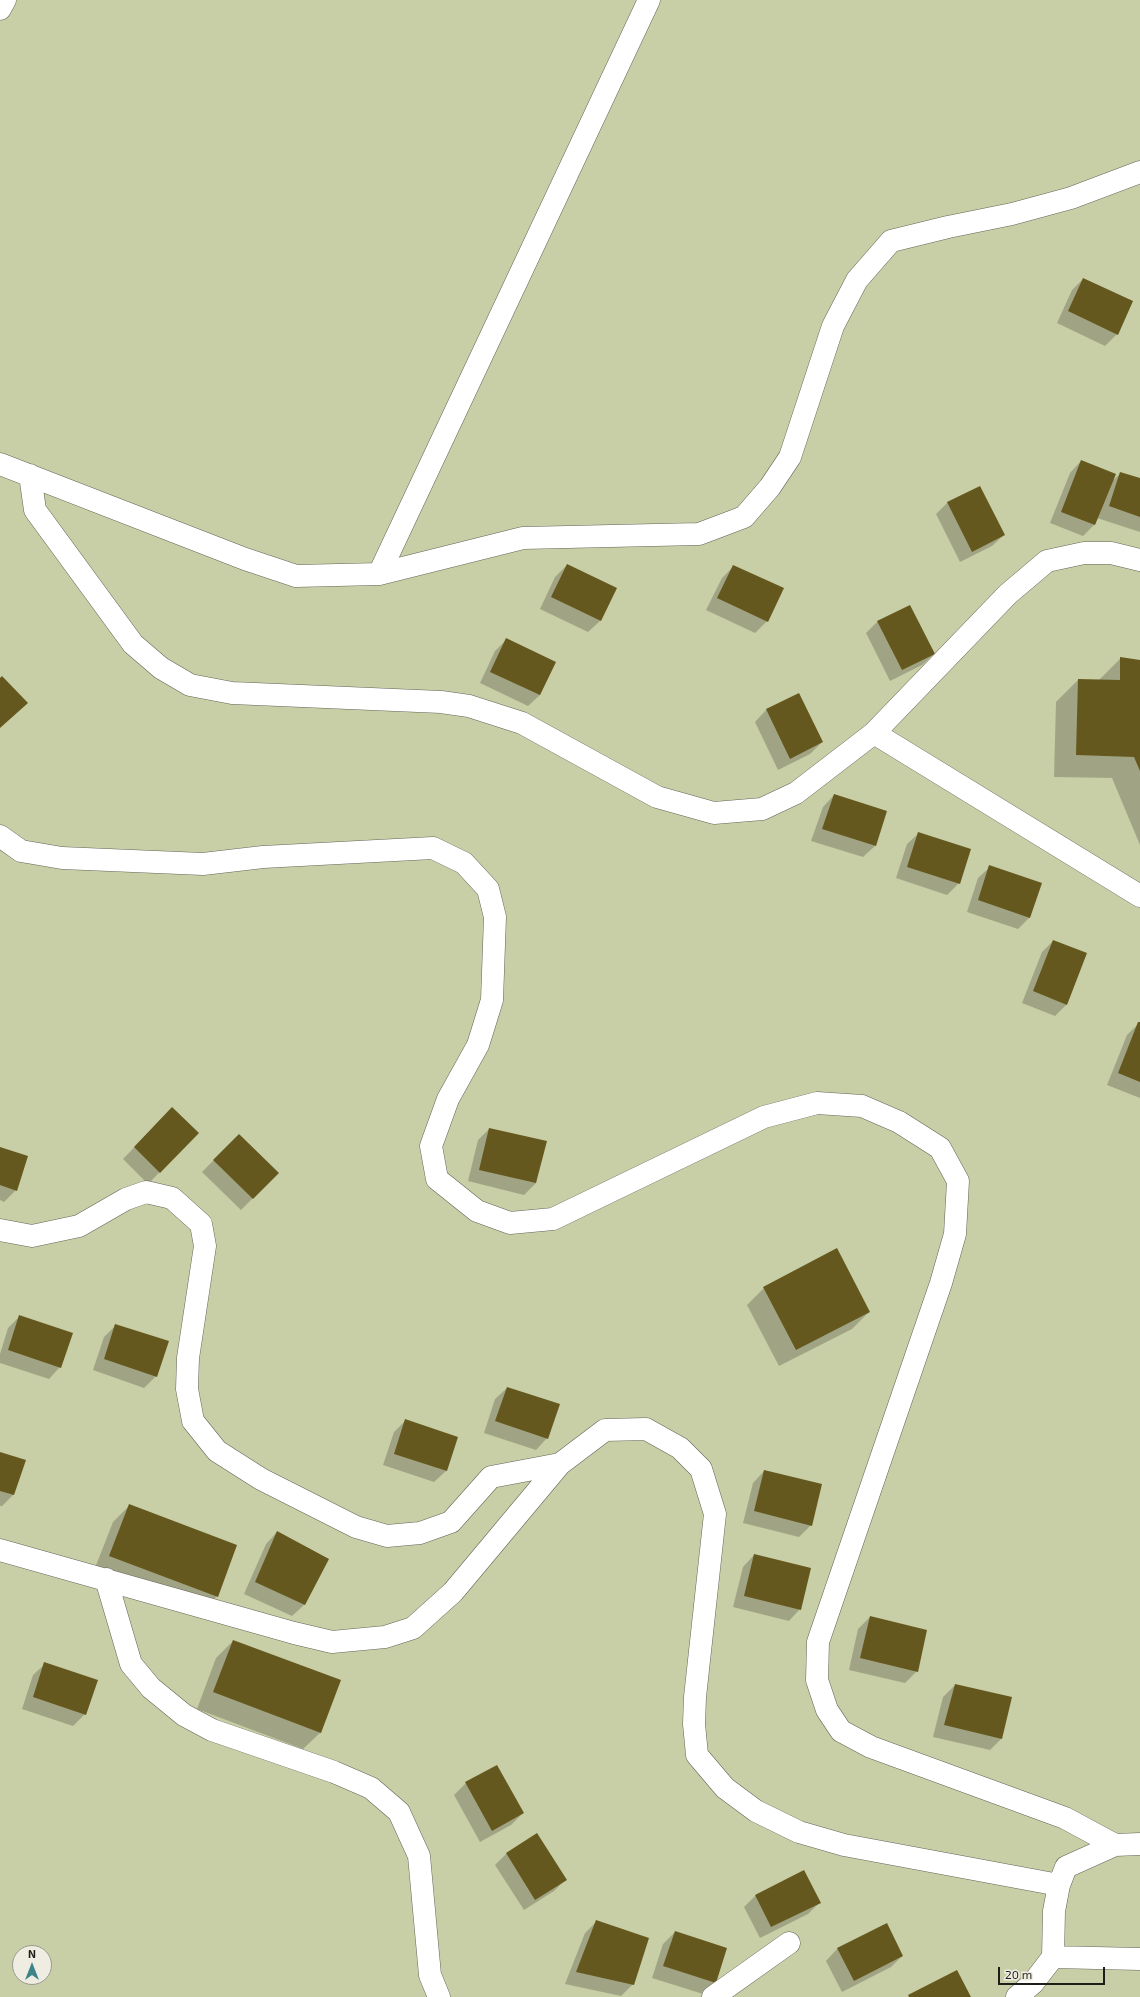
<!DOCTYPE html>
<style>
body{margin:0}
#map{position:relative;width:1140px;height:1997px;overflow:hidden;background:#efede1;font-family:"Exo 2",sans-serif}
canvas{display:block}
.north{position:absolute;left:12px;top:1945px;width:40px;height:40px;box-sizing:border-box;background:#efede1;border:1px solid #9b9a91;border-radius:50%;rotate:0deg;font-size:11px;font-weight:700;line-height:16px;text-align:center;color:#1e1d18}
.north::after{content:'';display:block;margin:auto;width:14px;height:18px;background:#3c848a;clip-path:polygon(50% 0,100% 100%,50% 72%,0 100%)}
.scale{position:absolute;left:998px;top:1967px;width:107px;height:18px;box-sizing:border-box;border:2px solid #1e1d18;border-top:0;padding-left:5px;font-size:12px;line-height:14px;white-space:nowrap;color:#1e1d18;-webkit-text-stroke:3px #efede1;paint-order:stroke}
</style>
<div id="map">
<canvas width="1140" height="1997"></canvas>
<div class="north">N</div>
<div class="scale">20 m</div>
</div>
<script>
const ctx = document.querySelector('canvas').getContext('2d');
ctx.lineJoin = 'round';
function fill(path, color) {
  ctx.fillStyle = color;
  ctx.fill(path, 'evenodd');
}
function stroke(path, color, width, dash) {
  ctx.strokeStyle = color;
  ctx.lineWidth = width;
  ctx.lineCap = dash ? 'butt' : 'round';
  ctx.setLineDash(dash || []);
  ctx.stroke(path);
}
fill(new Path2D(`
 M0 0H1140V1997H0ZM20 1953H44V1977H20Z`), '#c8cea5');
fill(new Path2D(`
 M1083 279 1117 334 1105 346 1057 323 1072 290Z
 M1081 461 1111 482 1121 473 1140 479V532L1097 518 1095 524 1083 536 1050 523 1070 473Z
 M948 502 1004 535 992 546 960 562 936 514Z
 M567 565 616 588 600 621 588 632 540 609 555 577Z
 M734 566 767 621 755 633 706 610 722 578Z
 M878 621 934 654 922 665 890 681 866 633Z
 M506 640 555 663 540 695 528 706 480 683 495 651Z
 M1121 658 1140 661V845L1112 778 1054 777 1056 702 1078 680H1099Z
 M798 694 822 742 810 754 778 770 755 722 766 710Z
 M834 795 885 812 875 846 863 857 811 841 823 807Z
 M919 833 959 883 947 895 896 878 907 844Z
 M990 867 1030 917 1018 929 967 912 978 878Z
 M1053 941 1066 1005 1055 1016 1022 1003 1042 952Z
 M1139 1023H1140V1098L1107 1085 1127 1035Z
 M161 1120 198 1133 148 1184 123 1159Z
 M489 1129 536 1183 524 1195 468 1181 478 1140Z
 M239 1135 278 1173 241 1210 202 1172Z
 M0 1148 16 1190 4 1202 0 1200Z
 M764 1288 869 1312 852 1329 779 1366 747 1305Z
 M20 1316 60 1367 49 1379 0 1363V1354L8 1328Z
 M116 1325 156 1376 144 1388 93 1370 104 1337Z
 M507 1388 547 1438 536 1450 484 1433 495 1399Z
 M406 1420 446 1471 434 1482 383 1465 394 1432Z
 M0 1453 25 1461 13 1495 2 1506H0Z
 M764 1471 811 1525 799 1537 743 1523 753 1483Z
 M130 1505 217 1596 200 1614 93 1573 113 1522Z
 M277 1532 328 1559 304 1605 292 1616 244 1594 266 1544Z
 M754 1555 800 1609 789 1621 733 1607 743 1567Z
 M870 1617 917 1671 905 1683 849 1670 858 1629Z
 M233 1641 321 1732 303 1749 197 1709 216 1658Z
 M45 1664 85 1714 73 1726 22 1709 33 1675Z
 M955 1685 1001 1739 990 1750 933 1737 943 1697Z
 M497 1766 523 1813 511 1825 480 1842 454 1795 466 1783Z
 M507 1853 565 1880 554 1891 524 1910 495 1865Z
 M755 1896 820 1902 808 1914 760 1938 744 1907Z
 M596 1922 633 1984 621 1996 565 1984 585 1933Z
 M886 1925 902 1956 891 1967 842 1992 826 1961 837 1949Z
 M675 1932 715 1983 703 1994 652 1978 663 1944Z`), '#0003');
fill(new Path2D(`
 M1083 278 1133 301 1118 335 1068 311Z
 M1081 460 1116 474 1095 525 1061 512Z
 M1120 472 1140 478V517L1109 506Z
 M980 486 1005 535 972 552 947 502Z
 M567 564 617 588 601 621 551 597Z
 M733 565 784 588 768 622 717 598Z
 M910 605 935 654 902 670 877 621Z
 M506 638 556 662 540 695 490 672Z
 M1120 657 1140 660V771L1134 757 1076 755 1078 679 1120 680Z
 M2 676 28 703 0 728V678Z
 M799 693 823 742 790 759 766 709Z
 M834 794 887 811 876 846 822 829Z
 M918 832 971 849 960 884 907 867Z
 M989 865 1042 883 1030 918 978 900Z
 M1053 940 1087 953 1067 1005 1033 991Z
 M1138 1022H1140V1082L1118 1073Z
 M172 1107 199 1133 160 1173 134 1147Z
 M489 1128 547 1141 536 1183 479 1170Z
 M239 1134 279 1173 253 1199 213 1160Z
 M0 1147 28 1156 17 1191 0 1185Z
 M837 1248 870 1312 796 1350 763 1287Z
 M19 1315 73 1333 61 1368 8 1350Z
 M115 1324 169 1341 157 1377 104 1359Z
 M507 1387 560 1404 548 1439 495 1421Z
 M405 1419 458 1437 447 1471 394 1454Z
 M0 1452 26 1460 14 1495 0 1491Z
 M764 1470 822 1484 812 1526 754 1511Z
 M129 1504 237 1545 218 1597 109 1556Z
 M277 1531 329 1559 305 1605 255 1582Z
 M754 1554 811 1568 801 1610 744 1596Z
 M870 1616 927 1630 918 1672 860 1658Z
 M233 1640 341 1680 321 1733 213 1692Z
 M44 1662 98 1680 86 1715 33 1697Z
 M955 1684 1012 1697 1002 1739 944 1725Z
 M497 1765 524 1813 492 1831 465 1782Z
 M537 1833 567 1880 535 1900 506 1853Z
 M804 1870 821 1903 771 1927 755 1895Z
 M596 1920 649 1938 634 1985 576 1972Z
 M887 1923 903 1956 854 1981 837 1948Z
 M675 1931 727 1948 716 1983 663 1966Z
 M957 1970 971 1997H909L908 1995Z`), '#65581e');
const street = new Path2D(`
 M0 9 5 0
 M0 464 245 559 296 576 379 574 523 538 699 534 744 517 770 487 790 457 833 326 857 280 891 241 948 227 1012 214 1071 198 1140 172
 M30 475 35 510 133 644 161 668 190 685 232 693 441 702 469 706 522 723 657 797 714 813 762 809 796 793 874 733
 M1140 560 1111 553H1084L1047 561 1008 594 874 733 1140 896
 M379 574 649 0
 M0 836 21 851 62 858 203 864 263 857 433 848 464 863 488 889 495 917 492 1000 478 1045 448 1099 431 1146 437 1179 477 1211 510 1223 553 1219 764 1117 817 1103 862 1106 899 1122 940 1148 958 1181 955 1234 941 1283 818 1642 817 1680 827 1710 841 1731 871 1747 1065 1818 1115 1845
 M0 1230 32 1236 79 1226 126 1199 146 1192 172 1198 201 1224 205 1246 188 1358 187 1389 193 1421 217 1451 261 1479 356 1527 387 1536 420 1533 451 1522 491 1477 560 1464
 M0 1550 294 1633 332 1642 385 1637 413 1628 453 1592 560 1464 605 1430 646 1429 680 1448 701 1469 715 1514 695 1697 694 1724 697 1755 725 1788 756 1811 799 1832 844 1845 1059 1885
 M106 1579 131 1664 151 1688 184 1715 212 1730 334 1772 371 1788 399 1812 419 1856 430 1975 439 1997
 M1053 1957 1140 1959
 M713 1997 789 1943
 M1017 1997 1033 1983 1053 1957 1054 1911 1059 1885 1066 1867 1115 1845 1140 1844`);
stroke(street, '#666459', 23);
stroke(street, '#fff', 22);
</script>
